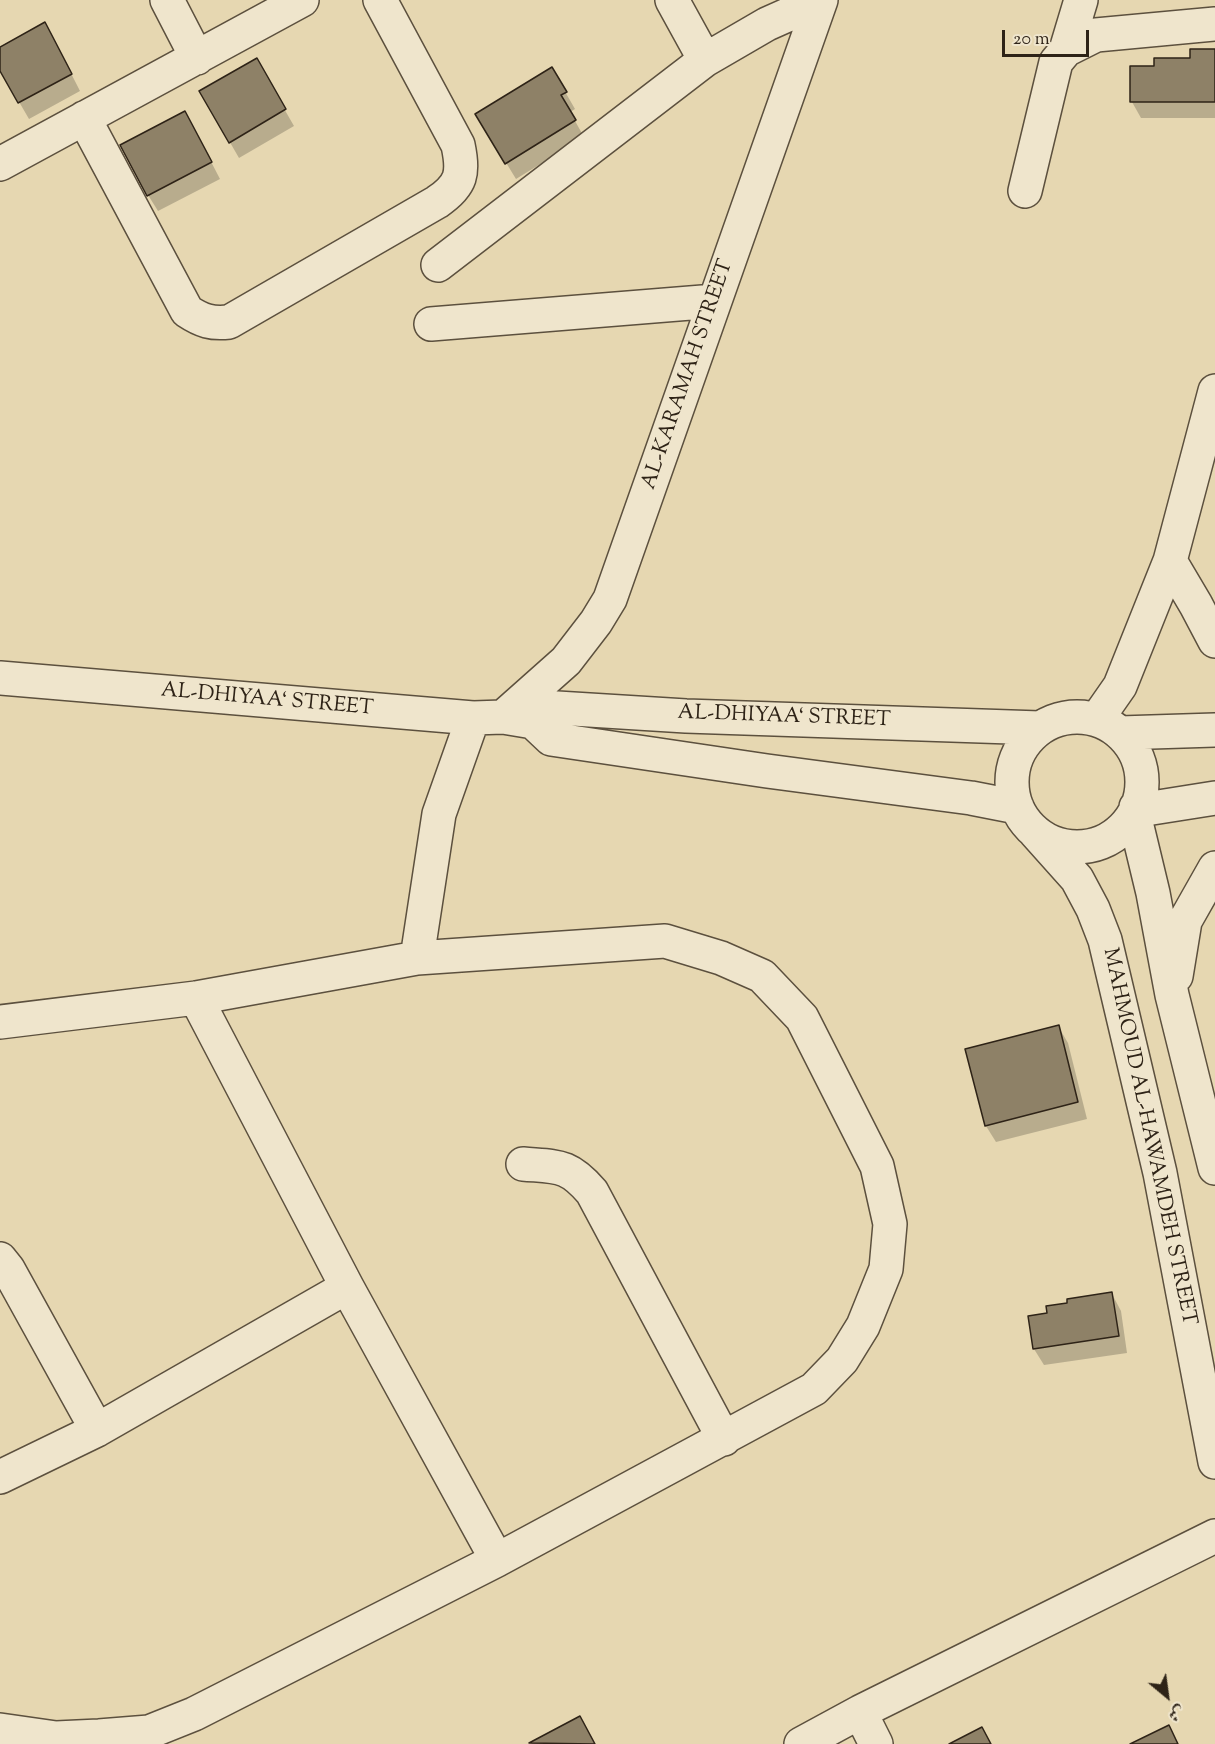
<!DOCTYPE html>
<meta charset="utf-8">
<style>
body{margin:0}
#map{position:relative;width:1215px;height:1744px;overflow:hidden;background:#e6d7b1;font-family:"Sorts Mill Goudy",Amiri,serif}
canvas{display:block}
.north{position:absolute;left:1137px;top:1666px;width:60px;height:60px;-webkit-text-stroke:4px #efe5cc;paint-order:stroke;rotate:151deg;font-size:16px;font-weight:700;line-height:24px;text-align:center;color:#2e2317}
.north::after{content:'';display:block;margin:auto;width:21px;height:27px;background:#2e2317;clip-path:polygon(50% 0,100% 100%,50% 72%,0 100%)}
.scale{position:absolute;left:1002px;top:30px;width:87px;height:27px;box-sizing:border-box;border:3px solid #2e2317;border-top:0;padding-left:8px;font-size:18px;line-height:21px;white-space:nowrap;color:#2e2317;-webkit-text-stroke:4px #efe5cc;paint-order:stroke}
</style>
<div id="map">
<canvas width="1215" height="1744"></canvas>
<div class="north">ش</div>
<div class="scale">20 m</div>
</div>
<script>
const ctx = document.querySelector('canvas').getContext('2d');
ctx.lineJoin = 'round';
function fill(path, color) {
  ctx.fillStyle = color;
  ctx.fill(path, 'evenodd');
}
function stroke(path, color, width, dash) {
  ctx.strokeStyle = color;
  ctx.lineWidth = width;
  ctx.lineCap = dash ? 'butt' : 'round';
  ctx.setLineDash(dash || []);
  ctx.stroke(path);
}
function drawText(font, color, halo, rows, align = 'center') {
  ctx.font = font + ' "Sorts Mill Goudy",serif';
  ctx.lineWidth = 6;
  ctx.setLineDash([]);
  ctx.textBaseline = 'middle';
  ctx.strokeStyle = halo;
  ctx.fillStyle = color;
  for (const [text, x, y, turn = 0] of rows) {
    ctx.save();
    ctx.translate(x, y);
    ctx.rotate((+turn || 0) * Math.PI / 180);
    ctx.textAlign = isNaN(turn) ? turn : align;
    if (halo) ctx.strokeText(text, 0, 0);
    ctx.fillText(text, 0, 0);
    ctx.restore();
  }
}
fill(new Path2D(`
 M54 40 80 91 29 119 0 69V48Z
 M1215 51V118H1141L1132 102 1156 67 1192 60Z
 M256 60 294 126 239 158 201 92Z
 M552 69 575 109 570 112 584 137 516 179 477 115Z
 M194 129 220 179 158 211 148 195Z
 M1058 1026 1068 1043 1087 1119 996 1142 986 1126Z
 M1112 1294 1121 1311 1127 1353 1044 1365 1034 1349 1049 1314Z
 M579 1718 594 1744H531Z`), '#0003');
const building = new Path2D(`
 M45 22 72 74 18 103 0 71V47Z
 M1190 49H1215V102H1130V66H1154V58H1190Z
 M257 58 286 109 229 143 199 91Z
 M552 67 567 92 561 95 576 120 505 164 475 114Z
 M185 111 212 162 147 196 120 145Z
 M1059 1025 1078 1102 985 1126 965 1049Z
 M1112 1292 1119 1336 1033 1349 1028 1316 1047 1313 1046 1306 1067 1303V1299Z
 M580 1716 595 1744 529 1743Z
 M1169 1725 1178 1744H1130Z
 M982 1727 991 1744H949Z`);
fill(building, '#8e8167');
stroke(building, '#2e2317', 1.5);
const minor = new Path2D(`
 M167 0 197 58
 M672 0 705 60
 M1066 50 1081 0
 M84 118 187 311C202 321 212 324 229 322L437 202C462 185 464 173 458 145L380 0
 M0 164 302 0
 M1025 191 1056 62 1066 50 1096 35 1215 24
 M438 265 705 60 767 24 821 0
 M431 324 715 301
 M1170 561 1196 605 1215 641
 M0 678 473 718 503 717 533 722 551 739 767 771 971 798 1017 807
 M1012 782a65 65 0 1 1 130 0a65 65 0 1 1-130 0Z
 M503 717 566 661 596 622 610 599 821 0
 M1097 719 1120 686 1170 561 1215 391
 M533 722 557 708 686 716 1040 728
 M1120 733 1215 730
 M1136 807 1152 808 1215 798
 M1134 814 1153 893 1172 995 1215 1168
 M1035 832 1077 879 1093 909 1105 940 1160 1173 1215 1462
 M417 958 439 814 473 718
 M1176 976 1185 921 1215 868
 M196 998 347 1287 497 1560
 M0 1022 196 998 417 958 665 941 721 958 762 976 802 1018 877 1166 890 1224 886 1269 863 1326 842 1360 814 1389 497 1560 194 1714 149 1732 99 1736 56 1738 0 1730
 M523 1164C558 1167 568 1164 592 1192L724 1439
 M0 1259 8 1269 97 1430
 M0 1477 97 1430 347 1287
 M860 1712 876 1744
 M801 1744 860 1712 1215 1536`);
stroke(minor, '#5c503e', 36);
stroke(minor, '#efe5cc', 33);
drawText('21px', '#2e2317', '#efe5cc', [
 ["AL-KARAMAH STREET",689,375,-71],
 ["AL-DHIYAA‘ STREET",267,701,5],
 ["AL-DHIYAA‘ STREET",784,718,2],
 ["MAHMOUD AL-HAWAMDEH STREET",1148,1137,78]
]);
</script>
